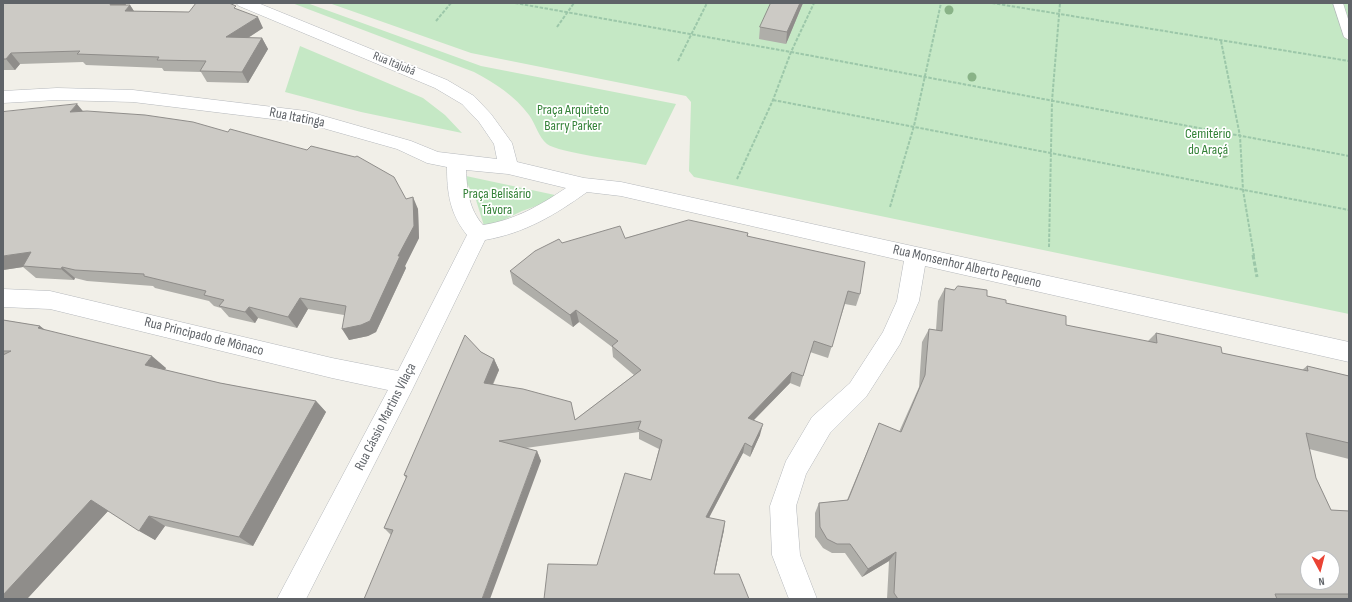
<!DOCTYPE html>
<meta charset="utf-8">
<style>
body{margin:0}
#map{position:relative;width:1352px;height:602px;overflow:hidden;background:#f1efe8;font-family:"Sofia Sans Condensed",sans-serif}
canvas{display:block}
.frame{position:absolute;inset:0;border:4px solid #5f6368;pointer-events:none}
.north{position:absolute;left:1300px;top:550px;width:40px;height:40px;box-sizing:border-box;background:#fff;border:1px solid #bfc1c3;border-radius:50%;rotate:173deg;font-size:11px;font-weight:700;line-height:16px;text-align:center;color:#5f6368}
.north::after{content:'';display:block;margin:auto;width:14px;height:18px;background:#ea4335;clip-path:polygon(50% 0,100% 100%,50% 72%,0 100%)}
</style>
<div id="map">
<canvas width="1352" height="602"></canvas>
<div class="frame"></div>
<div class="north">N</div>
</div>
<script>
const ctx = document.querySelector('canvas').getContext('2d');
ctx.lineJoin = 'round';
function fill(path, color) {
  ctx.fillStyle = color;
  ctx.fill(path, 'evenodd');
}
function stroke(path, color, width, dash) {
  ctx.strokeStyle = color;
  ctx.lineWidth = width;
  ctx.lineCap = dash ? 'butt' : 'round';
  ctx.setLineDash(dash || []);
  ctx.stroke(path);
}
function drawText(font, color, halo, rows, align = 'center') {
  ctx.font = font + ' "Sofia Sans Condensed",sans-serif';
  ctx.lineWidth = 3.5;
  ctx.setLineDash([]);
  ctx.textBaseline = 'middle';
  ctx.strokeStyle = halo;
  ctx.fillStyle = color;
  for (const [text, x, y, turn = 0] of rows) {
    ctx.save();
    ctx.translate(x, y);
    ctx.rotate((+turn || 0) * Math.PI / 180);
    ctx.textAlign = isNaN(turn) ? turn : align;
    if (halo) ctx.strokeText(text, 0, 0);
    ctx.fillText(text, 0, 0);
    ctx.restore();
  }
}
fill(new Path2D(`
 M292 3H307L481 66 676 104 646 165C627 161 559 153 547 144 539 138 535 123 529 115 515 96 495 83 474 72Z
 M329 3H1349V314L694 177 689 171 691 102 686 96 471 53Z
 M300 46 423 98 445 115 462 133 361 112 285 92Z
 M466 176 555 195 556 199 522 211 485 229 476 200 464 178Z`), '#c5e8c5');
const lane = new Path2D(`
 M1333 3H1343L1349 22V40L1344 37Z`);
const street = new Path2D(`
 M236 3H258L447 80 474 96 491 114 512 143 517 162 584 178 621 182 1349 342V362L925 266 919 301 900 344 866 397 830 433 806 474 796 506 800 555 817 599H789L772 555 770 506 786 461 812 417 850 383 883 332 897 301 904 261 621 196 587 192C555 215 525 233 485 240L412 390 306 599H277L388 390 332 378 50 309 3 307V289L50 291 332 358 398 371 467 235C450 214 447 193 447 167L427 163 397 149 305 123 133 102 57 100 3 103V91L57 88 133 90 306 111 411 141 438 152 497 159 494 144 479 122 462 104 435 88 239 6ZM466 170 508 174 566 188C539 206 515 220 483 225 469 209 467 191 466 170Z`);
stroke(lane, '#b5b8bc', 1);
stroke(street, '#b5b8bc', 1);
stroke(new Path2D(`
 M515 3 791 52 1349 156
 M992 3 1349 61
 M436 21 451 3
 M557 27 574 3
 M1221 41 1240 136 1243 190 1254 256
 M678 61 707 3
 M773 100 1349 210
 M737 179 773 100 791 52 814 3
 M890 207 914 126 941 3
 M1049 247 1052 101 1060 3`), '#9cc7a9', 2, [3.5, 1.5]);
stroke(new Path2D(`
 M1253 255 1257 277`), '#9cc7a9', 3, [4.5, 2]);
fill(lane, '#fff');
fill(street, '#fff');
ctx.fillStyle = '#89b387';
for (const [x, y, r] of [
 [949,10,4.5],
 [972,77,4.5],
 [1224,153,5]
]) {
  ctx.beginPath();
  ctx.arc(x, y, r, 0, 2 * Math.PI);
  ctx.fill();
}
fill(new Path2D(`
 M3 3H125L126 5H130L134 11 189 12 238 9 263 28 248 38H262L268 49 248 83 207 82 201 72 164 71 162 68 86 65 83 62 20 64 15 70H3Z
 M803 3 786 44 759 39 760 27Z
 M83 111 406 199 418 209 419 238 405 266 406 268 376 332 368 336 349 340 344 315 308 309 297 328 258 318 255 323 229 317 221 308 214 306 209 301 155 288 153 286 87 281 75 278 74 280 36 278 23 267 3 270Z
 M748 233V236L860 294 856 306 845 304 828 358 810 352 800 387 790 383 754 420 760 435 750 457 743 453 709 518 724 530 714 574 749 599 597 565 651 480 659 449 639 439V432L526 448 537 451 541 461 391 535 384 528 406 478 404 475 481 352 494 359 499 370 493 385 575 420 634 375 613 357 612 347 579 322 573 327 513 284 510 271 562 243 625 238Z
 M945 288 987 296 1066 325 1147 342 1156 333 1222 353 1302 370 1307 366 1349 376V459L1309 449 1316 478 1331 510 1349 511V599H887L889 561 862 577 845 553H832L823 548 815 537V513L819 503 847 500 874 435 879 423 899 432 919 387 922 342 929 329 936 330 938 301Z
 M3 320 40 326 45 330 166 368 165 370 220 383 316 401 326 412 253 546 165 526 155 540 108 511 27 599H3Z`), '#afaea9');
fill(new Path2D(`
 M111 3H125L126 5H110Z
 M800 3H803L786 44 787 32Z
 M130 5 137 16 125 11Z
 M258 17 263 28 232 48 226 37Z
 M262 38 268 49 248 83 242 72Z
 M11 53 20 64 15 70 6 59Z
 M77 104 87 116 70 112Z
 M413 197 418 209 419 238 405 266 406 268 376 332 368 336 349 340 342 329 398 256Z
 M31 252 23 266V267L3 270V256Z
 M62 267 75 278 74 280 61 269Z
 M300 298 308 309 297 328 288 317Z
 M249 307 258 318 255 323 245 312Z
 M576 310 579 322 573 327 570 315Z
 M40 326 56 339 38 328Z
 M152 356 166 368 159 377 145 365Z
 M494 359 499 370 488 394 484 383Z
 M792 372 790 383 746 428 748 418Z
 M316 401 326 412 253 546 239 537Z
 M763 424 760 435 750 457 752 447Z
 M745 443 743 453 705 525 706 517Z
 M537 451 541 461 490 599H482Z
 M91 500 109 510 27 599H3V595Z
 M149 516 165 526 155 540 139 531Z
 M725 521 724 530 713 581 714 574Z
 M896 552 889 561 862 577 868 569Z`), '#8f8d8a');
const building = new Path2D(`
 M3 3H111L110 5H130L125 11 189 12 196 3H229L236 6 234 8 258 17 226 37 262 38 242 72 200 71 206 61 157 60 159 57 77 54 80 51 11 53 6 59H3Z
 M771 3H800L787 32 760 27Z
 M77 104 70 112 87 111 145 115 193 122 228 132 230 129 307 150 311 146 355 157 357 156 394 177 406 199 413 197 414 226 398 256H400L370 321 361 325 342 329 346 306 300 298 288 317 249 307 245 312 219 306 224 300 204 295 206 291 144 276V274L75 270 62 267 61 269 23 266 31 252 3 256V112Z
 M689 220 748 233 747 236 865 262 860 294 848 291 832 347 814 341 803 376 792 372 748 418 763 424 752 447 745 443 706 517 725 521 714 574H739L749 599H544L548 564 597 565 625 473 651 480 662 440 638 429 641 421 499 441 537 451 482 599H364L393 530 384 528 407 476 404 475 465 335 481 352 494 359 484 383 523 389 571 402 575 420 641 370 612 346 618 341 576 310 570 315 510 271 535 251 559 239 562 243 620 226 625 238Z
 M958 286 987 290V296L1006 300V303L1066 316V325L1157 343 1156 333 1221 347 1222 353 1308 371 1307 366 1349 376V443L1306 433 1316 478 1331 510 1349 511V594H1275L1277 599H898L894 593 896 552 868 569 850 544H837L827 539 820 527 819 503 848 500 879 423 901 432 925 375 929 329 942 331 945 288 954 290ZM1308 558H1332V582H1308Z
 M3 320 40 326 38 328 152 356 145 365 220 383 316 401 239 537 149 516 139 531 91 500 3 595V355L11 351H3Z`);
fill(building, '#cccac5');
stroke(building, '#8f8d8a', 1);
drawText('12px', '#5f6368', '#fff', [
 ["Rua Itajubá",394,64,22]
]);
drawText('14px', '#348238', '#fff', [
 ["Praça Arquiteto",573,110],
 ["Barry Parker",573,126],
 ["Cemitério",1208,134],
 ["do Araçá",1208,150],
 ["Praça Belisário",497,194],
 ["Távora",497,210]
]);
drawText('14px', '#5f6368', '#fff', [
 ["Rua Itatinga",297,118,11],
 ["Rua Monsenhor Alberto Pequeno",967,267,13],
 ["Rua Principado de Mônaco",204,337,14],
 ["Rua Cássio Martins Vilaça",386,417,-63]
]);
</script>
